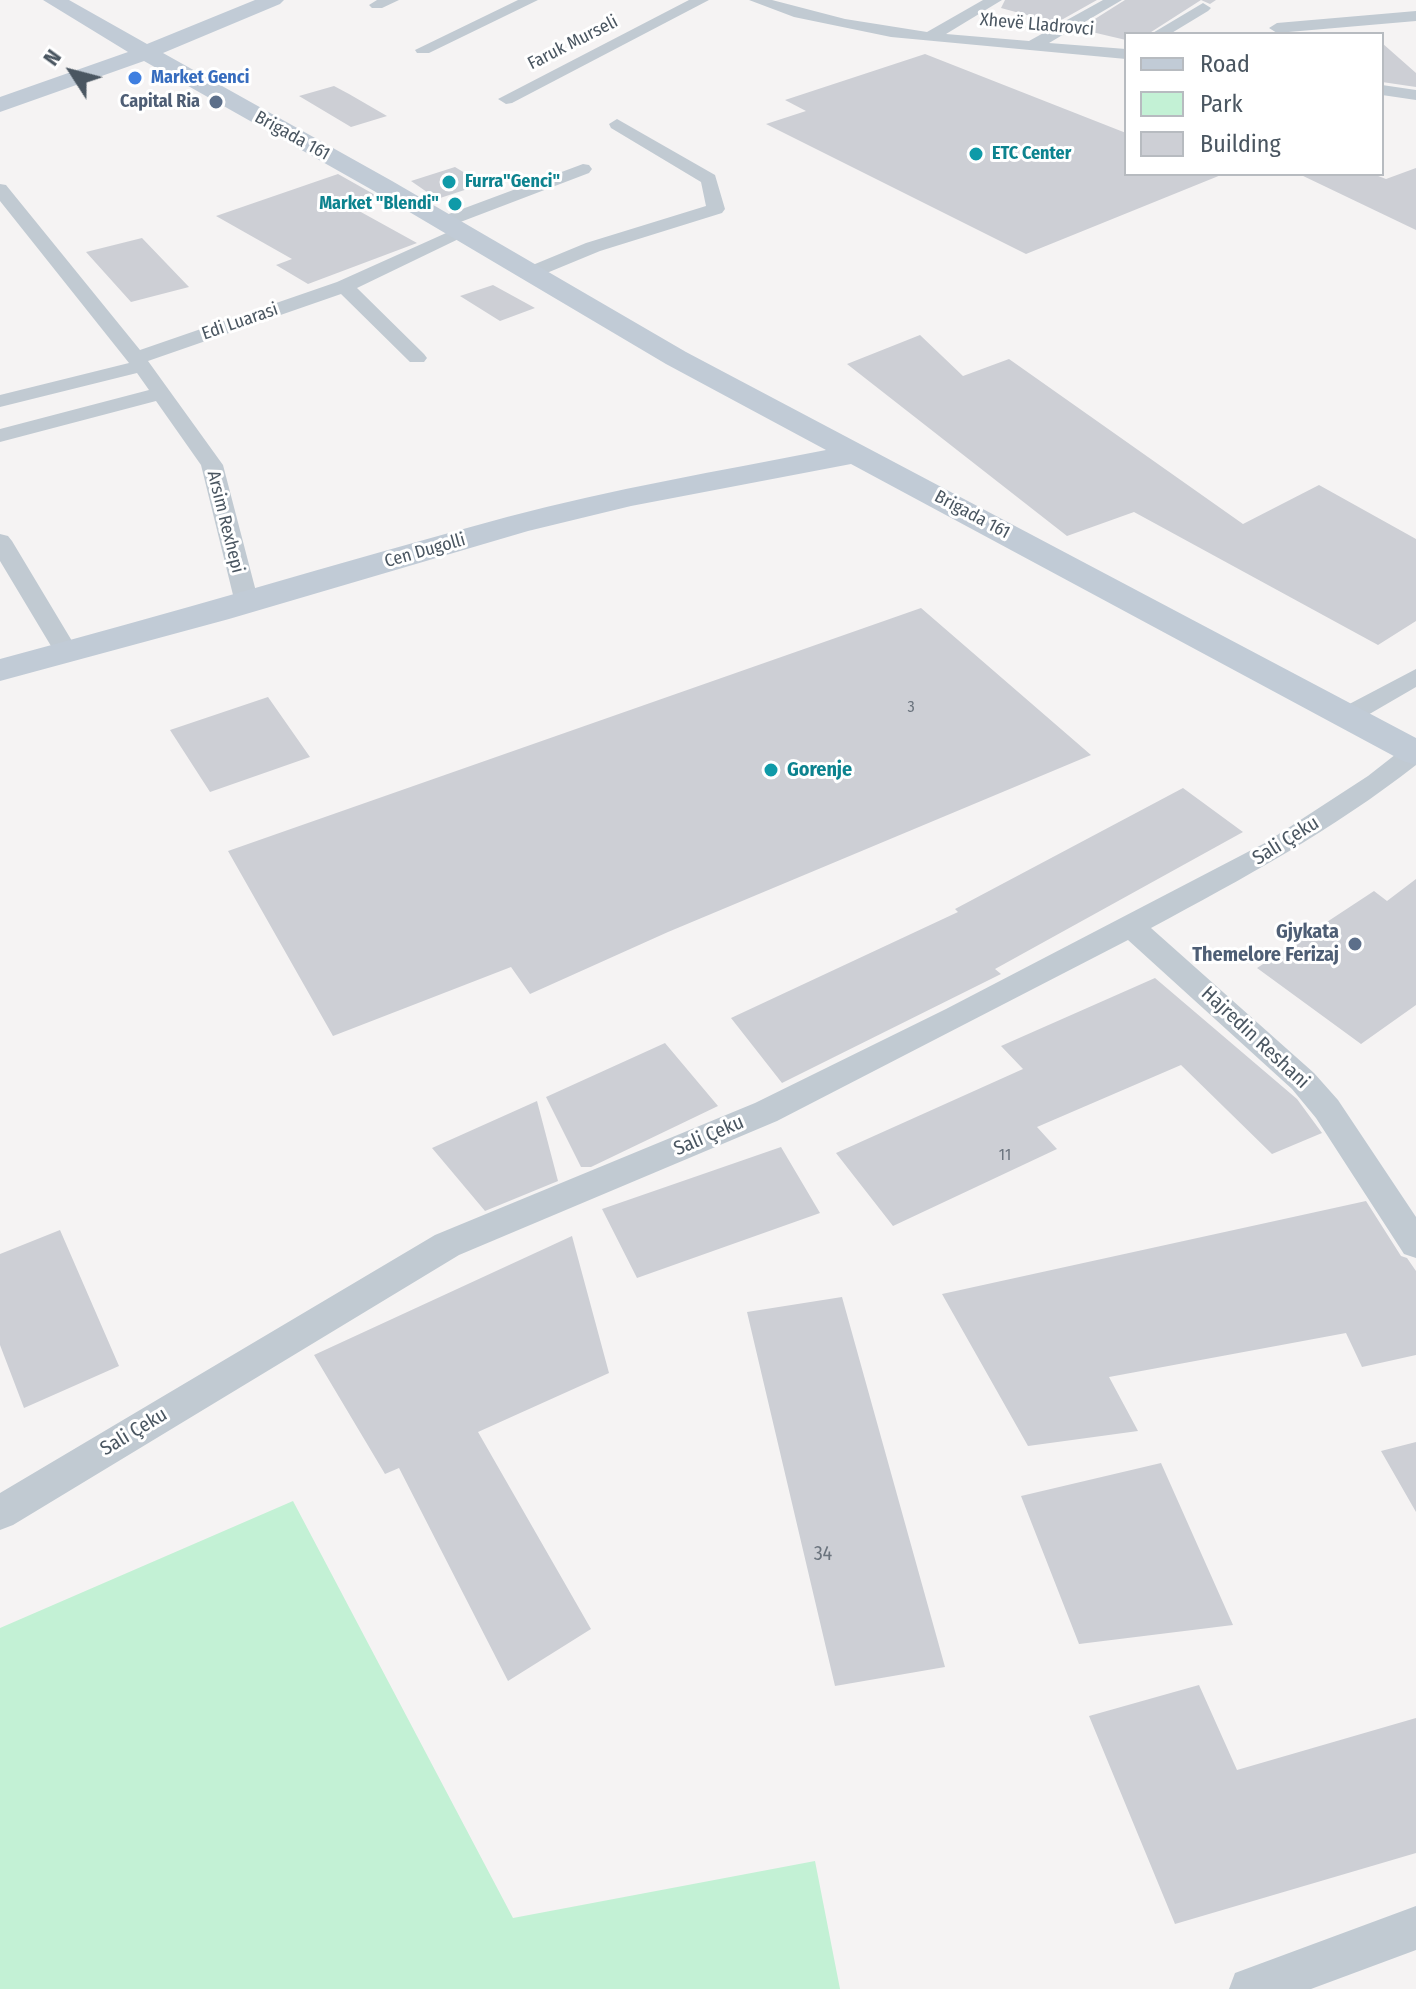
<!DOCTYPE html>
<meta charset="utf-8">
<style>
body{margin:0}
#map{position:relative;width:1416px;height:1989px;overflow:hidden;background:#f5f3f3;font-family:"Fira Sans Condensed",sans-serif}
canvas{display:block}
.legend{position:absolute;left:1124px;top:32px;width:260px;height:144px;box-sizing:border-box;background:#fff;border:2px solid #b7bbc0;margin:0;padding:10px 14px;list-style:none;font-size:24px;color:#4a5661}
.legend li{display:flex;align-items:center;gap:16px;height:40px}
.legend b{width:40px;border:2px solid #b7bbc0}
.north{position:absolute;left:32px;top:32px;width:80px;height:80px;-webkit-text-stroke:6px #fff;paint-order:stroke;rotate:306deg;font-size:22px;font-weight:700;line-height:32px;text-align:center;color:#4a5661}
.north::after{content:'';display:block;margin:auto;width:28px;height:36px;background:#4a5661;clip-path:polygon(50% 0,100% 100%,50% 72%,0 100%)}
</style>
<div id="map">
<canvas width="1416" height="1989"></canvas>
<ul class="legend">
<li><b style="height:10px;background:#c1cbd6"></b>Road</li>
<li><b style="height:22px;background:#c3f1d5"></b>Park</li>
<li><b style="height:22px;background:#cdcfd5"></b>Building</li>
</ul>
<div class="north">N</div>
</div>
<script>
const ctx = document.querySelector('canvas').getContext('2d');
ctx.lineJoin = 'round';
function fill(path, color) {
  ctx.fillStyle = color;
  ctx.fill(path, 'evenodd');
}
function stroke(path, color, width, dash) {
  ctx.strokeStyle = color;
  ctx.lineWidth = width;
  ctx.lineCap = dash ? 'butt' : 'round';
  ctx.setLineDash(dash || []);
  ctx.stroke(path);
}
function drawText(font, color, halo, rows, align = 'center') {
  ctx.font = font + ' "Fira Sans Condensed",sans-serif';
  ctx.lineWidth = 6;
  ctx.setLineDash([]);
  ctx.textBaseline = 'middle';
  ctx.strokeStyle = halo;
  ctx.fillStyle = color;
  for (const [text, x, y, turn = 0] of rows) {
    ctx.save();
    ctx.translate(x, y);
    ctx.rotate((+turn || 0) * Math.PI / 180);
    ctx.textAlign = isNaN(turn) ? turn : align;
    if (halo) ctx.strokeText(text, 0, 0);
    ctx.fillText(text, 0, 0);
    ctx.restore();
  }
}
fill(new Path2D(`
 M293 1501 513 1918 815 1861 840 1989H0V1628Z`), '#c3f1d5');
fill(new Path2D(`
 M1005 0H1097L1056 23 1001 8Z
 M1125 0H1216L1210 4 1201 0 1148 34H1126V40L1079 29Z
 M1382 43 1416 73V87L1382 82Z
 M925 54 1126 133V174L1221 175 1026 254 766 124 806 111 785 100Z
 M334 86 349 94 387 116 351 127 299 96Z
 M455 167 483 184 437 199 411 181Z
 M1416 168V230L1299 174H1373L1386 179Z
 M338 174 377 196 350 206 417 243 308 284 276 265 292 259 216 216Z
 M142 238 189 287 131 302 86 252Z
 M493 285 535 308 500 321 460 296Z
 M920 335 963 376 1009 359 1243 524 1319 485 1416 539V621L1378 645 1134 512 1067 536 847 364Z
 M921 608 1091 755 668 932 530 994 511 967 333 1036 228 851Z
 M268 697 310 757 210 792 170 730Z
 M1183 788 1243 832 995 969 1001 974 782 1083 731 1018 958 912 955 909Z
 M1416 879V1005L1361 1044 1257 968 1374 891 1387 901Z
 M1155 978 1297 1099 1322 1133 1272 1154 1181 1065 1037 1127 1057 1149 893 1226 836 1153 1023 1069 1001 1046Z
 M665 1043 718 1106 591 1167H581L546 1097Z
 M537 1101 558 1181 485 1211 432 1148Z
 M781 1147 820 1213 637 1278 602 1209Z
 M1366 1201 1401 1256 1407 1258 1416 1271V1355L1362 1367 1346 1333 1109 1377 1138 1431 1028 1446 942 1294Z
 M60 1230 119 1366 24 1408 0 1345V1254Z
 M572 1236 609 1373 478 1432 591 1629 508 1681 399 1468 385 1474 314 1355Z
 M842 1297 945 1667 835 1686 747 1312Z
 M1416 1442V1512L1381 1451Z
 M1161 1463 1233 1625 1079 1644 1021 1496Z
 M1199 1685 1237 1770 1416 1718V1853L1175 1924 1089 1716Z`), '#cdcfd5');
fill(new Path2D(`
 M377 0H399L382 8H372L369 5Z
 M518 0H538L429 53H417L415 50Z
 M689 0H709L512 103 506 104 498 99Z
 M749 0H772L845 19 927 32 983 0H1002L946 34 1029 41 1103 0H1122L1049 43 1126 49V59L891 37 794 17Z
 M1203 3 1211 8 1208 11 1170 34H1151Z
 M1416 11V21L1277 33 1269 28 1277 23Z
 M1382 85 1416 90V100L1382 95Z
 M617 119 715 175 725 209 722 213 600 251 537 277H523L520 273 523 269 586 243 706 206 701 182 611 128 609 124Z
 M583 164 589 165 592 169 589 173 450 226H438L435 222 438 218Z
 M0 184 6 185 140 350 337 282 455 229 462 227 471 233 357 288 424 354 427 358 424 362H410L341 294 148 361 223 465 259 603 256 608H238L235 603 201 465 156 401 0 442V429L149 390 137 373 0 407V395L129 363 0 201Z
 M0 534 8 536 12 541 78 651 75 656H57L0 561Z
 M1416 669V687L1354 723H1336L1332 717 1336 711Z
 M1414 745 1416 765C1333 830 1244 878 1151 928L1314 1073 1338 1100 1416 1217V1258L1404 1254 1316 1118 1292 1089 1128 940 777 1121 459 1255 13 1525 0 1530V1493L435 1235 755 1103 946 1009 1265 843 1368 776 1405 747Z
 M1416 1906V1950L1311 1989H1229L1235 1973Z`), '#c1cad2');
fill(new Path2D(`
 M43 0H69L147 44 255 0H284L280 4 163 53 392 181 686 352 1416 738V765L1403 761 851 464 631 506 528 531 229 619 0 681V659C170 614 337 563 507 517 612 489 719 471 826 450L666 364 374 191 144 61 0 112V97L128 52Z`), '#c1cbd6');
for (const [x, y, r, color] of [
 [135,78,8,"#3f7fe0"],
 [216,102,8,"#5c6f8a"],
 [976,154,8,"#0f9aa8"],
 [449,182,8,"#0f9aa8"],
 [455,204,8,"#0f9aa8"],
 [771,770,8,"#0f9aa8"],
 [1355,944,8,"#5c6f8a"]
]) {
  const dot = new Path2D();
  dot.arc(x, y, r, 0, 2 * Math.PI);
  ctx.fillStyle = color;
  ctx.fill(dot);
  stroke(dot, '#fff', 3);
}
drawText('16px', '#6b747e', null, [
 ["3",911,708],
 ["11",1005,1156]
]);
drawText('18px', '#4a5661', '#fff', [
 ["Xhevë Lladrovci",1037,25,5],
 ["Faruk Murseli",573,43,-27],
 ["Brigada 161",292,136,29],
 ["Edi Luarasi",240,322,-19],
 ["Brigada 161",972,515,28],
 ["Arsim Rexhepi",225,522,76],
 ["Cen Dugolli",425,551,-16]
]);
drawText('bold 18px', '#366cbe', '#fff', [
 ["Market Genci",151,78]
], 'left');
drawText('bold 18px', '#4e5e75', '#fff', [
 ["Capital Ria",200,102]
], 'right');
drawText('bold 18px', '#0d838f', '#fff', [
 ["ETC Center",992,154],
 ["Furra\"Genci\"",465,182],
 ["Market \"Blendi\"",439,204,"right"]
], 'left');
drawText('bold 20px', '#0d838f', '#fff', [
 ["Gorenje",787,770]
], 'left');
drawText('20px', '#4a5661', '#fff', [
 ["Sali Çeku",1286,841,-32],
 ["Hajredin Reshani",1255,1038,43],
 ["Sali Çeku",709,1136,-23],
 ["Sali Çeku",134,1432,-31]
]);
drawText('bold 20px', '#4e5e75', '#fff', [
 ["Gjykata",1339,932],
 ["Themelore Ferizaj",1339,955]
], 'right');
drawText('20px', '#6b747e', null, [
 ["34",823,1554]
]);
</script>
